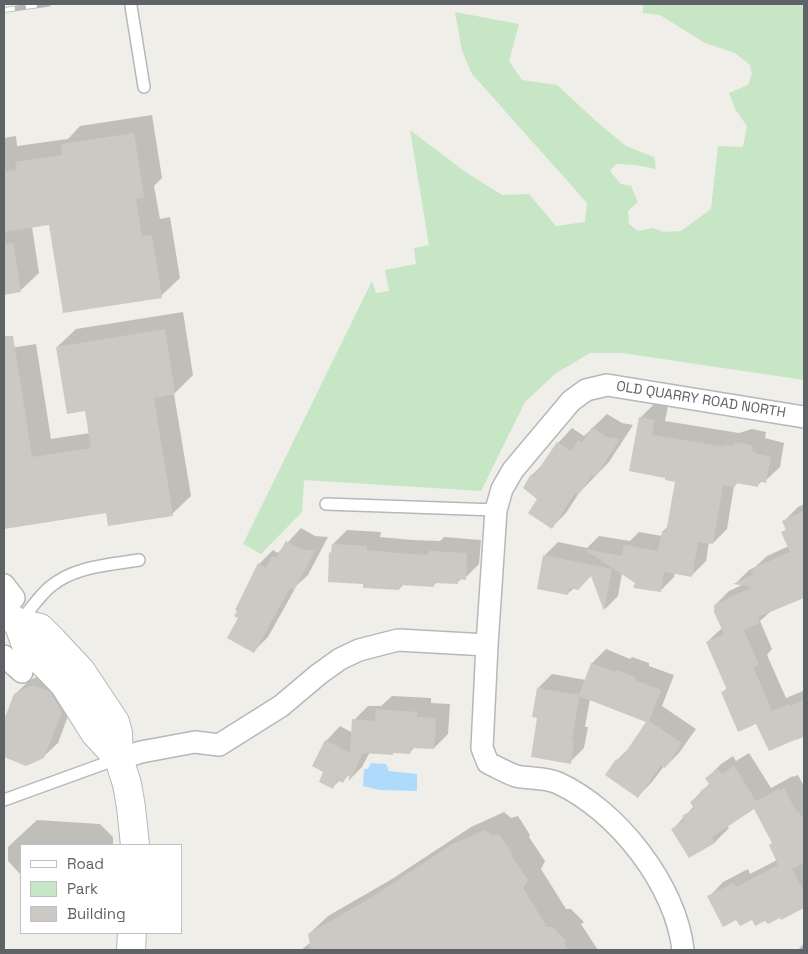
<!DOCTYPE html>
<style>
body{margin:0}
#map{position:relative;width:808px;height:954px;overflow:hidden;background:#f0eee8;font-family:"Space Grotesk",sans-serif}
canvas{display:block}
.frame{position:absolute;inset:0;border:5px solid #5f6367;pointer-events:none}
.legend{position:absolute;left:20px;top:844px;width:162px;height:90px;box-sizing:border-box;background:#fff;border:1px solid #bfc1c2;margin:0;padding:6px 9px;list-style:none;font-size:15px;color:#5f6367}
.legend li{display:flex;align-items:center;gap:10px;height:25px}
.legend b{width:25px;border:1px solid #bfc1c2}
</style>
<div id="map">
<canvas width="808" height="954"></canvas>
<div class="frame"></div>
<ul class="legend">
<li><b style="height:6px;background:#fff"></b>Road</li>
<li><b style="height:14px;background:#c7e6c6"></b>Park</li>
<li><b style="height:14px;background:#ccc9c4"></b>Building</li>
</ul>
</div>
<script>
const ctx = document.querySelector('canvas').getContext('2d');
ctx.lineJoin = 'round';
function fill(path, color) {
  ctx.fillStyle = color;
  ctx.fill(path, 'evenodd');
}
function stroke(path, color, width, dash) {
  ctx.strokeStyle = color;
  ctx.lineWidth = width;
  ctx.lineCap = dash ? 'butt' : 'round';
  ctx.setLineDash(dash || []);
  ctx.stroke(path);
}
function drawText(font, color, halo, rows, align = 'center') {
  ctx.font = font + ' "Space Grotesk",sans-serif';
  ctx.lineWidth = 5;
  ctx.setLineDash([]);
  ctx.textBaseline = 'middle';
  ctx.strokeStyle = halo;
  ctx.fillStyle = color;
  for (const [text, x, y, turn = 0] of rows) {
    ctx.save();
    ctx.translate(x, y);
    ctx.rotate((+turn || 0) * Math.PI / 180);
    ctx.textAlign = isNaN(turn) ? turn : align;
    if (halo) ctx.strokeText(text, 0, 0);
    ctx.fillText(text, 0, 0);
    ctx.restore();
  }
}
fill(new Path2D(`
 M643 4H804V380L622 353H590L555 374 525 402 481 491 304 480 302 512 261 554 243 544 372 281 376 293 389 291 385 270 416 264 414 248 429 245 410 130 467 173 502 195 529 194 556 226 585 222 587 203 472 74 462 51 455 12 519 24 509 61 522 80 557 85 597 122 626 146 654 157 656 169 636 165 616 164 610 171 621 184 631 186 638 202 628 211 629 224 638 231 653 228 664 232 681 231 711 209 718 146 743 147 747 126 735 109 729 93 748 85 752 74 750 65 735 53 705 43 660 15 643 13Z`), '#c7e6c6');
fill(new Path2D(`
 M371 763 386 764 389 771 417 774V791L379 790 363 786 364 769H368Z`), '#aedbfb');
fill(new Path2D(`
 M152 115 162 178 154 186 160 219 170 217 180 278 161 296 50 224 32 227 39 273 20 291 4 294V138L16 136 17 146 68 139 80 126Z
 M183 312 193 375 174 394 191 496 172 514 107 511 4 528V349L36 344 51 439 90 433 86 410 57 347 76 329Z
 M654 404 668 406 665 421 739 433 752 429 766 432 765 438 784 443 780 467 765 481H762L758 485 739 482 734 486 727 529 713 543 709 542 706 561 692 575 675 572 674 577 660 591 636 583 622 573 618 596 605 609 592 574 567 594 544 556 558 542 587 548 599 536 630 541 639 532 662 536 663 531 669 526 676 481 640 418Z
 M607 414 622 423 633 425 609 462 579 493 566 513 552 527 539 498 524 487 532 475 544 463 558 443 572 428 584 436Z
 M804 504V596L771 611 760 621 772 649 767 655 786 698 803 691 804 693V739L803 737 796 740 795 738 757 722 722 693 727 688 707 642 722 628 715 605 729 591 744 584 736 583 749 570 755 567 767 556 789 546 783 532 787 528 784 521 798 507Z
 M301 528 315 536 328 537 308 575 297 585 268 637 254 651 259 564 273 550 278 553Z
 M347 530 381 532 380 537 413 540 440 541 444 537 481 540 479 564 465 578H462L457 583 438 581 433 586 404 584 399 589 365 583 331 553 333 551V544Z
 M606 649 630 659 632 657 649 663V666L674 675 662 706 696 729 679 753 665 767 664 766 652 782 638 796 617 760 631 746 648 722 590 699 585 727H588L584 748 570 762 539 717 538 688 552 674 586 680 592 663Z
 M48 672 75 697 58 743 43 757H6L4 751V724L15 694 30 680Z
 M392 696 431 698V703L450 704 448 734 434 748 415 747 410 752H370L362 767 350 779V774L343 781 340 780 333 787 325 772 326 741 340 726 353 733 354 720 368 706H381Z
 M749 753 771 788 793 776V777L798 775 804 786V906L782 918 781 916 766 919 737 918 709 897 723 882 748 869 750 874 777 860 773 842 755 807 727 825 729 828 715 842 690 856 673 829 694 806 691 802 710 783 707 778 721 764 733 756 736 761Z
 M504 812 511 818 518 816 530 835 529 837 545 861 541 869 566 909H571L584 922 581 924 598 950H301L311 942 309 934 328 916 392 879 471 827Z
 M37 820 100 824 113 837V845H21V881H20V874L8 861V847Z
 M804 943V950H796H798Z`), '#0003');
fill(new Path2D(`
 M134 133 144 198 136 199 142 236 152 235 162 298 63 313 49 225 4 232V172L17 170 15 162 62 155 61 144Z
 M13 243 21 292 4 295V244Z
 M165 329 175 394 154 398 173 516 108 526 106 513 4 529V336H13L32 457 91 448 85 411 67 414 56 347Z
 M639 417 654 420 652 435 725 447V445L733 446V443L737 444V442L753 446 752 452H756V454L771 457 766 483 759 481 758 487 736 483 735 487 723 485 713 544 698 542 692 577 664 572 661 592 633 588 635 583 584 549 622 556 624 545 658 551 662 531 666 532 675 482 665 480V478L629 471Z
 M592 427 607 437 620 439 595 477 592 475 578 495 575 493 552 529 528 513 537 499 523 488 531 474 534 476 557 442 571 451 578 440 582 443Z
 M804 511V598L758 617 760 623 744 630 759 665 753 667 772 711 789 704 790 706 804 700V736L769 751 756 724 738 732 721 692 727 690 706 642 724 634 714 612V605L753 587 733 584 754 574 751 569 790 552 781 532 786 530 782 521Z
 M286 541 301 549 315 551 294 590 290 588 254 653 227 638 238 618 234 616 237 611 235 610 258 563 266 568 272 556 276 558Z
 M332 544 367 546V550L398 553 428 555 429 551 467 553 466 580 458 579V584L434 583V587L400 585 399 590 363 588V584L328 582 329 552 331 553Z
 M543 555 612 569 604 611 591 576 578 590 569 588 568 595 537 589Z
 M591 663 616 672 617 670 636 678 635 680 661 690 649 721 682 743 665 768 661 765 638 798 605 775 616 759 617 760 619 758 621 759 646 722 579 696 572 741H574L571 764 531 757 537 718 532 717 537 688 579 695Z
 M33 685 50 692 62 712 44 758 26 766 4 757V720L14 694Z
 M376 709 417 712V717L436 718 434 749 411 748 410 754 393 753V755L363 753 349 782V776H347L343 783 337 780 333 789 319 782 323 772 312 766 325 740 350 753 352 719 375 721Z
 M734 766 756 801 779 789V791L784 788 797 813 799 812 804 821V862L792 869 804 892V908L781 920 780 918 768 924 765 921 755 926 752 920 740 926 736 920 723 927 707 896 734 883 736 887 778 865 769 845 772 843 754 809 712 837 715 843 689 858 671 829 685 820 682 816 694 809 690 802 703 793 700 791 710 785 705 778 718 769 722 774Z
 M485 830 492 836 499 834 513 855 511 856 528 880 523 888 547 927H553L566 941 564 943 568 950H311L308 934 372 897 451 845Z`), '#ccc9c4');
const lane = new Path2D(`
 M131 6 144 87
 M326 504 496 510
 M19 622C30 611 38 597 50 587 74 566 110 565 139 560
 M4 800 117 759`);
const street = new Path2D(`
 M4 585 14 598
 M487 645 496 510 502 489 513 470 571 401 586 390 607 385 804 417
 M4 656 22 672
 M119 759 141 752 195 742 219 745 281 706 319 674 340 659 359 650 398 640 487 645 482 748 488 763C497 767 507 773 516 776 529 779 545 777 558 783 617 810 676 885 683 950`);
const secondary = new Path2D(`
 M4 613 18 623 40 628 53 641 81 671 115 722 118 733 119 759 127 784 131 807 135 845
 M18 623 26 645 64 684 95 733 119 759
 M131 950 132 933`);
stroke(lane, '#b5b8bb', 14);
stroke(street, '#b5b8bb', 24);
stroke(secondary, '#b4b7bb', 30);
stroke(lane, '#fff', 11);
stroke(street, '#fff', 21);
stroke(secondary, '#fff', 28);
const rail = new Path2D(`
 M4 10 48 4`);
stroke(rail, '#b6b7b7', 5.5);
stroke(rail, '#fff', 4, [11]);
drawText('14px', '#5f6367', '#fff', [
 ["OLD QUARRY ROAD NORTH",701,400,9]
]);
</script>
